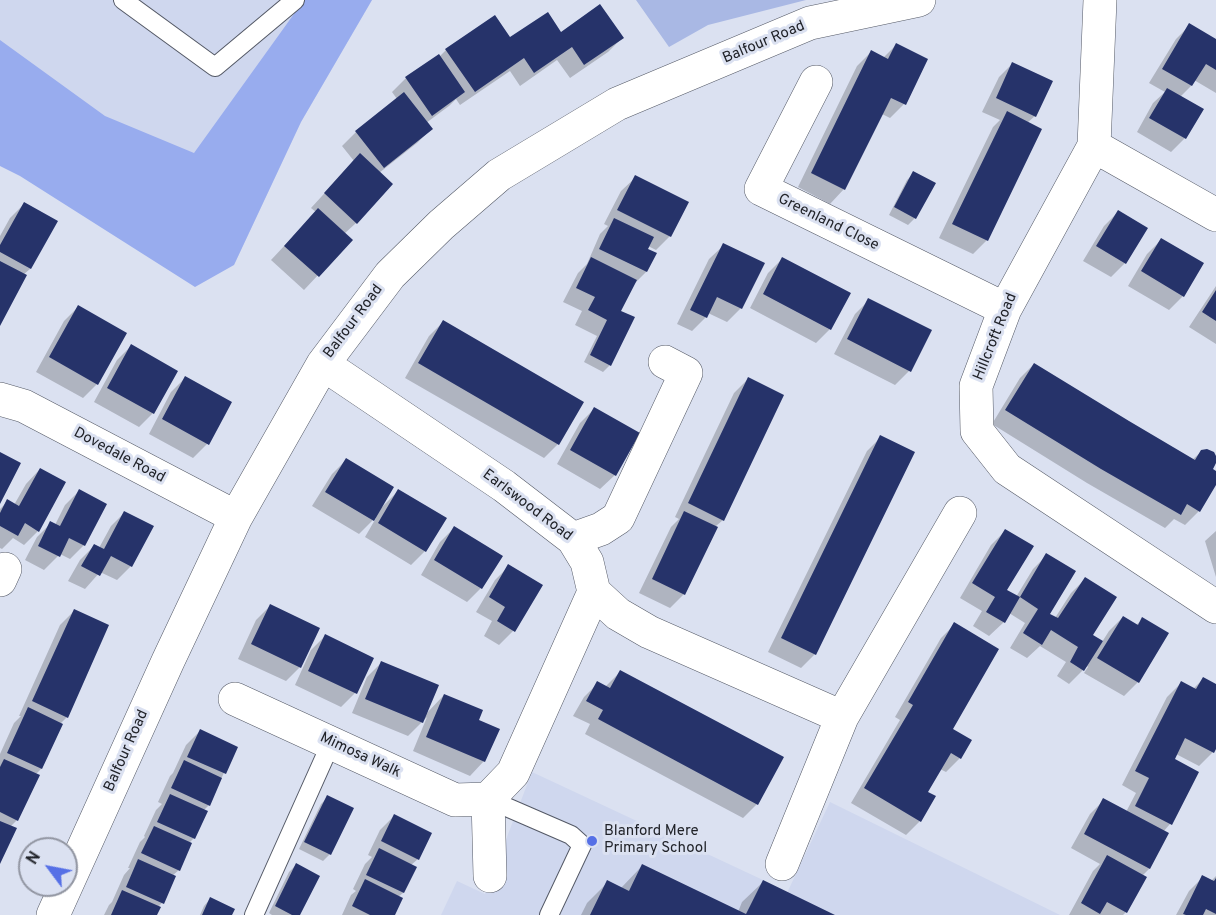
<!DOCTYPE html>
<style>
body{margin:0}
#map{position:relative;width:1216px;height:915px;overflow:hidden;background:#dbe1f1;font-family:Overpass,sans-serif}
canvas{display:block}
.north{position:absolute;left:18px;top:837px;width:60px;height:60px;box-sizing:border-box;background:#dbe1f1;border:2px solid #9195a1;border-radius:50%;rotate:302deg;font-size:16px;font-weight:700;line-height:24px;text-align:center;color:#212329}
.north::after{content:'';display:block;margin:auto;width:21px;height:27px;background:#5670e6;clip-path:polygon(50% 0,100% 100%,50% 72%,0 100%)}
</style>
<div id="map">
<canvas width="1216" height="915"></canvas>
<div class="north">N</div>
</div>
<script>
const ctx = document.querySelector('canvas').getContext('2d');
ctx.lineJoin = 'round';
function fill(path, color) {
  ctx.fillStyle = color;
  ctx.fill(path, 'evenodd');
}
function stroke(path, color, width, dash) {
  ctx.strokeStyle = color;
  ctx.lineWidth = width;
  ctx.lineCap = dash ? 'butt' : 'round';
  ctx.setLineDash(dash || []);
  ctx.stroke(path);
}
function drawText(font, color, halo, rows, align = 'center') {
  ctx.font = font + ' Overpass,sans-serif';
  ctx.lineWidth = 6;
  ctx.setLineDash([]);
  ctx.textBaseline = 'middle';
  ctx.strokeStyle = halo;
  ctx.fillStyle = color;
  for (const [text, x, y, turn = 0] of rows) {
    ctx.save();
    ctx.translate(x, y);
    ctx.rotate((+turn || 0) * Math.PI / 180);
    ctx.textAlign = isNaN(turn) ? turn : align;
    if (halo) ctx.strokeText(text, 0, 0);
    ctx.fillText(text, 0, 0);
    ctx.restore();
  }
}
fill(new Path2D(`
 M0 0H372L301 122 234 265 0 131Z
 M532 772 763 880 787 893 830 802 1060 915H441L457 881 485 894Z`), '#cfd7ee');
fill(new Path2D(`
 M636 0H806L708 25 669 47Z`), '#a9b8e4');
fill(new Path2D(`
 M304 0H372L301 122 234 265 195 287 20 176 0 166V40L105 116 194 153Z`), '#98acee');
fill(new Path2D(`
 M1190 25 1216 40V93L1194 80 1191 86 1180 97 1185 138 1171 152 1137 132 1153 103 1165 92 1149 83 1176 39Z
 M561 34 622 38 608 52 570 78 557 60 520 86 510 71 460 105 456 99 449 106 426 123 431 129 417 143 379 173 356 223 344 234 351 240 304 290 271 260 316 212 311 208 354 161 342 146 356 132 397 99 392 92 406 78 439 57 446 50 510 40Z
 M896 45 926 60 904 104 890 118 882 114 844 189 830 204 798 187 857 66 871 52 883 58Z
 M1013 63 1035 116 1027 123 987 240 973 254 939 238 993 127 1000 120 982 112 999 77Z
 M914 173 915 218 908 225 889 215 907 180Z
 M636 177 670 236 656 250 648 246 646 250 655 254 646 272 633 285 619 311 610 365 603 372 584 362 597 336 575 325 582 311 563 302 578 273 587 264 600 234 608 226 604 224 621 191Z
 M24 204 30 269 23 275 0 323V236L10 218Z
 M1118 212 1125 263 1111 277 1083 261 1104 226Z
 M1161 240 1183 296 1169 310 1128 286 1147 254Z
 M724 245 741 308 727 322 708 313 706 317 692 331 677 324 709 259Z
 M782 259 830 329 816 343 750 308 768 273Z
 M1216 286V344L1189 327Z
 M869 300 909 371 895 385 834 354 855 314Z
 M78 307 97 384 83 398 36 372 64 321Z
 M443 322 558 444 544 458 405 378 429 336Z
 M131 346 153 413 139 427 94 402 117 360Z
 M1034 364 1192 460 1202 451 1216 459 1211 469 1216 472V482L1199 511 1185 525 1174 519 1165 528 1087 483 992 424 1020 378Z
 M185 378 207 444 193 458 149 434 171 392Z
 M748 379 723 520 716 526 684 594 670 608 639 593 671 527 679 519 675 517 734 393Z
 M594 409 615 475 600 489 557 464 580 423Z
 M881 437 815 654 801 668 768 652 867 451Z
 M346 460 382 507 398 491 425 551 411 565 365 537 376 518H375L359 534 312 506 332 474Z
 M40 469 38 531 24 545 13 538 2 549 0 548V509L8 501 14 505 26 484Z
 M79 491 84 545 70 559 60 554 44 570 25 560 37 537 51 523 55 525 65 505Z
 M125 512 131 566 117 580 100 572 85 589 68 581 80 560 94 546 99 548 111 526Z
 M454 528 501 556 481 588 467 602 421 575 440 542Z
 M1005 531V590L1016 597 1033 569 1047 555 1048 614 1055 618 1071 593 1085 579 1091 636 1102 642 1109 631 1123 617 1136 625 1143 619 1138 682 1124 696 1084 673 1088 667 1087 666 1069 684 1057 676 1066 662 1040 646 1027 658 1010 648 1025 623 1009 613 1004 622 989 636 973 626 982 611 960 598 991 545Z
 M1216 531V577L1205 541Z
 M509 566 513 631 499 645 484 636 492 621 476 612 495 580Z
 M270 606 300 667 286 681 238 659 256 620Z
 M74 611 67 717 60 724 61 725 41 769 35 775 17 820 10 827 0 861V754L14 723 21 716H19L60 625Z
 M955 624 951 729 960 758 946 772 940 769 926 792 920 821 906 835 851 803 900 720 895 717 941 638Z
 M325 636 372 659 355 693 341 707 295 685 311 650Z
 M381 663 425 715 444 695 477 721 484 761 470 776 413 751 427 717 408 736 352 713 367 677Z
 M620 672 757 804 743 818 585 734 590 724 573 716 584 697 598 683 605 687Z
 M1203 679 1216 685V746L1213 752 1199 766 1176 754 1173 760 1170 824 1163 832 1167 834 1149 869 1142 876 1126 912 1123 915H1069L1093 871 1100 864 1071 848 1090 814 1104 800 1126 812 1136 793 1122 785 1167 697 1181 683 1193 689Z
 M200 731 236 747 209 805 203 811 194 838 189 843 179 870 172 876 162 903 158 907 156 915H104L109 905 112 902 124 875 130 868H128L140 842 145 837 144 836 156 810 162 804 158 802 170 776 173 773 186 745Z
 M328 797 330 854 323 861 299 849 321 804Z
 M394 816 418 859 411 865 403 893 398 897 393 915H342L351 895 356 891 353 889 365 864 372 857 368 855 380 830Z
 M296 865 299 915H272L269 913 289 872Z
 M642 866 738 912 742 902 763 882 832 915H581L587 903 608 882 621 888Z
 M1216 876V915H1176L1189 891 1203 877 1211 881Z
 M210 899 230 915H200L204 906Z`), '#0003');
fill(new Path2D(`
 M600 4 624 38 584 65 572 47 534 73 524 58 475 92 445 49 495 15 510 37 548 12 561 32Z
 M1189 23 1216 39V70L1206 64 1192 86 1162 69Z
 M896 43 928 59 906 105 891 98 845 190 811 173 871 50 888 59Z
 M439 54 465 92 432 116 405 77Z
 M1012 62 1053 81 1036 117 996 98Z
 M1167 88 1204 109 1186 139 1149 118Z
 M404 92 433 129 384 168 355 131Z
 M1007 111 1042 129 988 241 952 224Z
 M360 153 393 184 357 224 324 193Z
 M913 171 936 183 916 219 894 207Z
 M635 175 689 202 671 237 617 210Z
 M24 202 58 221 31 269 0 252V245Z
 M318 208 353 240 319 277 284 246Z
 M1118 210 1148 228 1126 264 1096 246Z
 M614 218 654 237 648 249 657 253 647 272 599 249Z
 M1161 238 1204 263 1184 297 1141 271Z
 M723 243 765 263 742 309 717 297 707 318 690 310Z
 M591 257 637 280 621 311 635 317 611 366 590 355 607 320 588 310 595 297 576 288Z
 M782 257 851 293 831 330 763 294Z
 M0 261 27 275 0 326Z
 M1216 290V321L1202 312Z
 M868 298 932 330 911 372 847 339Z
 M78 305 127 333 98 385 49 357Z
 M443 320 584 402 559 445 418 363Z
 M131 344 178 371 154 414 107 388Z
 M1034 363 1129 421 1195 460 1201 450 1207 449 1214 452 1216 456V463L1213 469 1216 471V485L1200 512 1187 504 1181 515 1101 469 1005 410Z
 M185 376 232 402 209 445 162 419Z
 M748 377 784 395 724 521 688 503Z
 M594 407 640 433 616 476 570 450Z
 M880 435 915 452 816 655 781 638Z
 M0 452 21 463 0 504Z
 M346 458 394 487 374 521 325 492Z
 M40 468 66 482 39 532 25 523 18 536 0 526V513L7 499 19 506Z
 M79 489 107 504 85 546 69 538 60 557 38 546 50 521 60 526Z
 M398 489 447 518 426 552 378 523Z
 M124 511 154 526 132 567 111 556 100 576 81 566 94 544 104 549Z
 M684 511 718 527 685 595 652 579Z
 M454 526 503 556 482 589 434 560Z
 M1005 529 1034 546 1007 590 1020 597 1046 553 1076 571 1050 614 1058 618 1085 577 1117 597 1093 635 1103 641 1084 671 1070 662 1078 647 1051 630 1042 645 1023 633 1038 609 1020 597 1005 623 986 612 995 597 972 583Z
 M508 564 543 585 515 632 497 621 505 607 489 597Z
 M270 604 320 628 301 668 251 644Z
 M74 609 109 625 68 718 32 701Z
 M1123 616 1138 625 1142 617 1169 633 1139 683 1097 658Z
 M954 622 999 649 953 729 972 740 961 759 951 753 928 792 936 796 921 822 864 788 913 705 908 702Z
 M325 634 374 658 357 694 308 671Z
 M381 661 439 685 423 723 365 699Z
 M620 670 784 757 758 805 598 719 603 710 586 701 597 681 610 688Z
 M1203 677 1216 684V749L1214 753 1185 738 1175 759 1199 772 1172 825 1135 806 1149 778 1135 771 1181 681 1196 689Z
 M444 694 483 710 479 720 500 729 485 762 426 737Z
 M28 707 63 724 42 769 7 753Z
 M200 729 238 747 226 774 187 757Z
 M4 759 40 775 18 821 0 812V767Z
 M184 760 222 778 210 806 171 788Z
 M170 794 208 811 195 839 157 822Z
 M327 795 354 808 331 855 304 842Z
 M1103 798 1169 833 1150 869 1084 834Z
 M394 814 432 833 419 860 381 841Z
 M0 821 17 828 0 864Z
 M154 826 192 843 180 871 141 853Z
 M379 848 417 867 404 893 366 875Z
 M1107 855 1147 877 1127 913 1107 902 1100 914 1081 903Z
 M138 859 176 876 164 904 126 887Z
 M296 863 320 876 300 915H292L275 906Z
 M642 864 746 914 763 880 835 915H590L607 880 629 891Z
 M1202 875 1214 881 1216 878V914L1206 909 1203 915H1186L1183 914Z
 M365 879 403 898 395 915H370L352 906Z
 M122 890 161 907 157 915H111Z
 M210 897 235 909 232 915H202Z`), '#26336a');
const service = new Path2D(`
 M123 0 215 67 295 0
 M488 799 571 835 582 845 549 915
 M254 915 331 743`);
const minor = new Path2D(`
 M1100 0 1094 146 1005 309 976 386 977 431 1007 469 1216 607
 M816 82 761 189 1005 309
 M1094 146 1216 215
 M323 364 504 486 573 539 587 562 594 592 618 614 649 632 842 717
 M0 399 24 406 236 517
 M573 539 601 529 618 518 686 373 665 362
 M0 580 5 569
 M235 699 455 800 488 799
 M782 864 842 717 960 513
 M490 876 488 799 513 773 594 592
 M53 915 168 661 236 517 323 364 390 275 441 225 499 175 617 104 810 23 919 0`);
stroke(service, '#545966', 20);
stroke(minor, '#545966', 34);
stroke(service, '#fff', 18);
stroke(minor, '#fff', 33);
for (const [x, y, r, color] of [
 [592,841,6,"#5670e6"]
]) {
  const dot = new Path2D();
  dot.arc(x, y, r, 0, 2 * Math.PI);
  ctx.fillStyle = color;
  ctx.fill(dot);
  stroke(dot, '#dbe1f1', 2);
}
drawText('15px', '#212329', '#dbe1f1', [
 ["Balfour Road",764,43,-23],
 ["Greenland Close",828,223,26],
 ["Balfour Road",354,322,-53],
 ["Hillcroft Road",996,337,-68],
 ["Dovedale Road",119,456,28],
 ["Earlswood Road",527,506,37],
 ["Balfour Road",127,751,-66],
 ["Mimosa Walk",360,756,25]
]);
drawText('15px', '#212329', '#dbe1f1', [
 ["Blanford Mere",604,832],
 ["Primary School",604,849]
], 'left');
</script>
